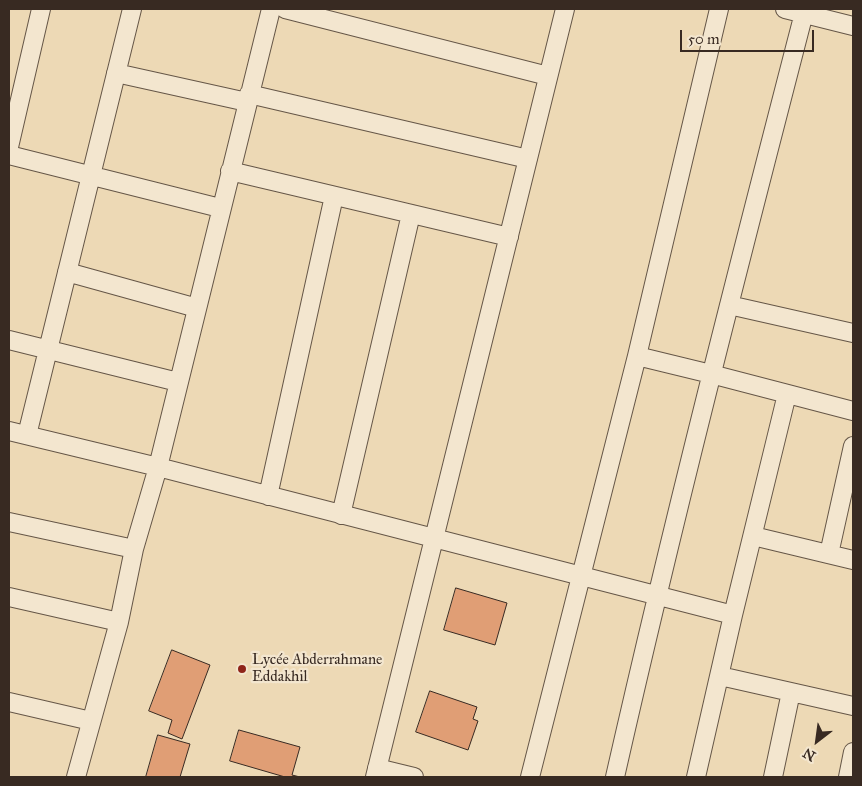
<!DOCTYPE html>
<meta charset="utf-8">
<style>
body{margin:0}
#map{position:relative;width:862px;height:786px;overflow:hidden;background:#edd9b5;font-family:"IM FELL Great Primer",serif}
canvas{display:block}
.frame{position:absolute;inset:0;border:10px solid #382a22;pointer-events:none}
.north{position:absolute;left:792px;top:716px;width:50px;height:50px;-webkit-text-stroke:4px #f3e6cf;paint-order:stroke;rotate:210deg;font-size:14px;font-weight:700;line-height:20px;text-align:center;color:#382a22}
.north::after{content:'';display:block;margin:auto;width:18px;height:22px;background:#382a22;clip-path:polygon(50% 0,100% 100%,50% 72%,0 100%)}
.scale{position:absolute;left:680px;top:30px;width:134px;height:22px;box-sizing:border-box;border:2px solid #382a22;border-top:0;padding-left:6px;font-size:15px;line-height:18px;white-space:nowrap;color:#382a22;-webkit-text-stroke:4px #f3e6cf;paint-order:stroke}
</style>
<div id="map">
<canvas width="862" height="786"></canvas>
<div class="frame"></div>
<div class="north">N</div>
<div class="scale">50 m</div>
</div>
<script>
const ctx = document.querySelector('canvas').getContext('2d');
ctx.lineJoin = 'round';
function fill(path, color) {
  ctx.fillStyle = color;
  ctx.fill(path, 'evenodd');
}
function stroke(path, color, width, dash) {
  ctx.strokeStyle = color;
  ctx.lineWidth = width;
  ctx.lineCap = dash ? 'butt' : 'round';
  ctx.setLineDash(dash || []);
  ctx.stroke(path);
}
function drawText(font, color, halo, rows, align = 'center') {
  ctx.font = font + ' "IM FELL Great Primer",serif';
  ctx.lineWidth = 4.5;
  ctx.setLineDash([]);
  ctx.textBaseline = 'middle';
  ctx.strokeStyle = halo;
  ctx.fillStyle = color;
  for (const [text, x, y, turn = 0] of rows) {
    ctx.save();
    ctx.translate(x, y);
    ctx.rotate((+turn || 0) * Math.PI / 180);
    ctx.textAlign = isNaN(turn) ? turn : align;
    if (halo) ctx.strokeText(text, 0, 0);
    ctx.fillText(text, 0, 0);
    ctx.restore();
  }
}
const building = new Path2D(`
 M456 588 507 603 495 645 444 630Z
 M172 650 210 665 182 739 168 733 172 720 149 711Z
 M430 691 477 707 473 719 478 721 468 750 416 732Z
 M239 730 300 747 292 775 300 777H285L230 761Z
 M158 735 190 744 180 777H146Z`);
fill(building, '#e09e75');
stroke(building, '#382a22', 1);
const minor = new Path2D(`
 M285 9 548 76
 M785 9 853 26
 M116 73 247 102
 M249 94 528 159
 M9 147 41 9
 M9 155 220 208
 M230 171 509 237
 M67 272 197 308
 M729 305 853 333
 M9 340 178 382
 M637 356 711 374 853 411
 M9 431 158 467 733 615
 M27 435 132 9
 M268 496 334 196
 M341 515 411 214
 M9 522 134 549
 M753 536 853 560
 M829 554 853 446
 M9 597 119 622
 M720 676 853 706
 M9 702 91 721
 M377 768 414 777
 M76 777 119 622 134 549 158 467 271 9
 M375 777 565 9
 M530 777 637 356 719 9
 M615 777C673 521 738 268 804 13
 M696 777 733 615 787 394
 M773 777 791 692
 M848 777 853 752`);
stroke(minor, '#655647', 20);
stroke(minor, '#f3e6cf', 18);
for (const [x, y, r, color] of [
 [242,669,5,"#8f2418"]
]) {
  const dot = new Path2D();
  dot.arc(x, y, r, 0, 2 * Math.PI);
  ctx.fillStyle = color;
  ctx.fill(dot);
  stroke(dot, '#f3e6cf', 2);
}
drawText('15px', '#382a22', '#f3e6cf', [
 ["Lycée Abderrahmane",252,660],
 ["Eddakhil",252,677]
], 'left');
</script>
